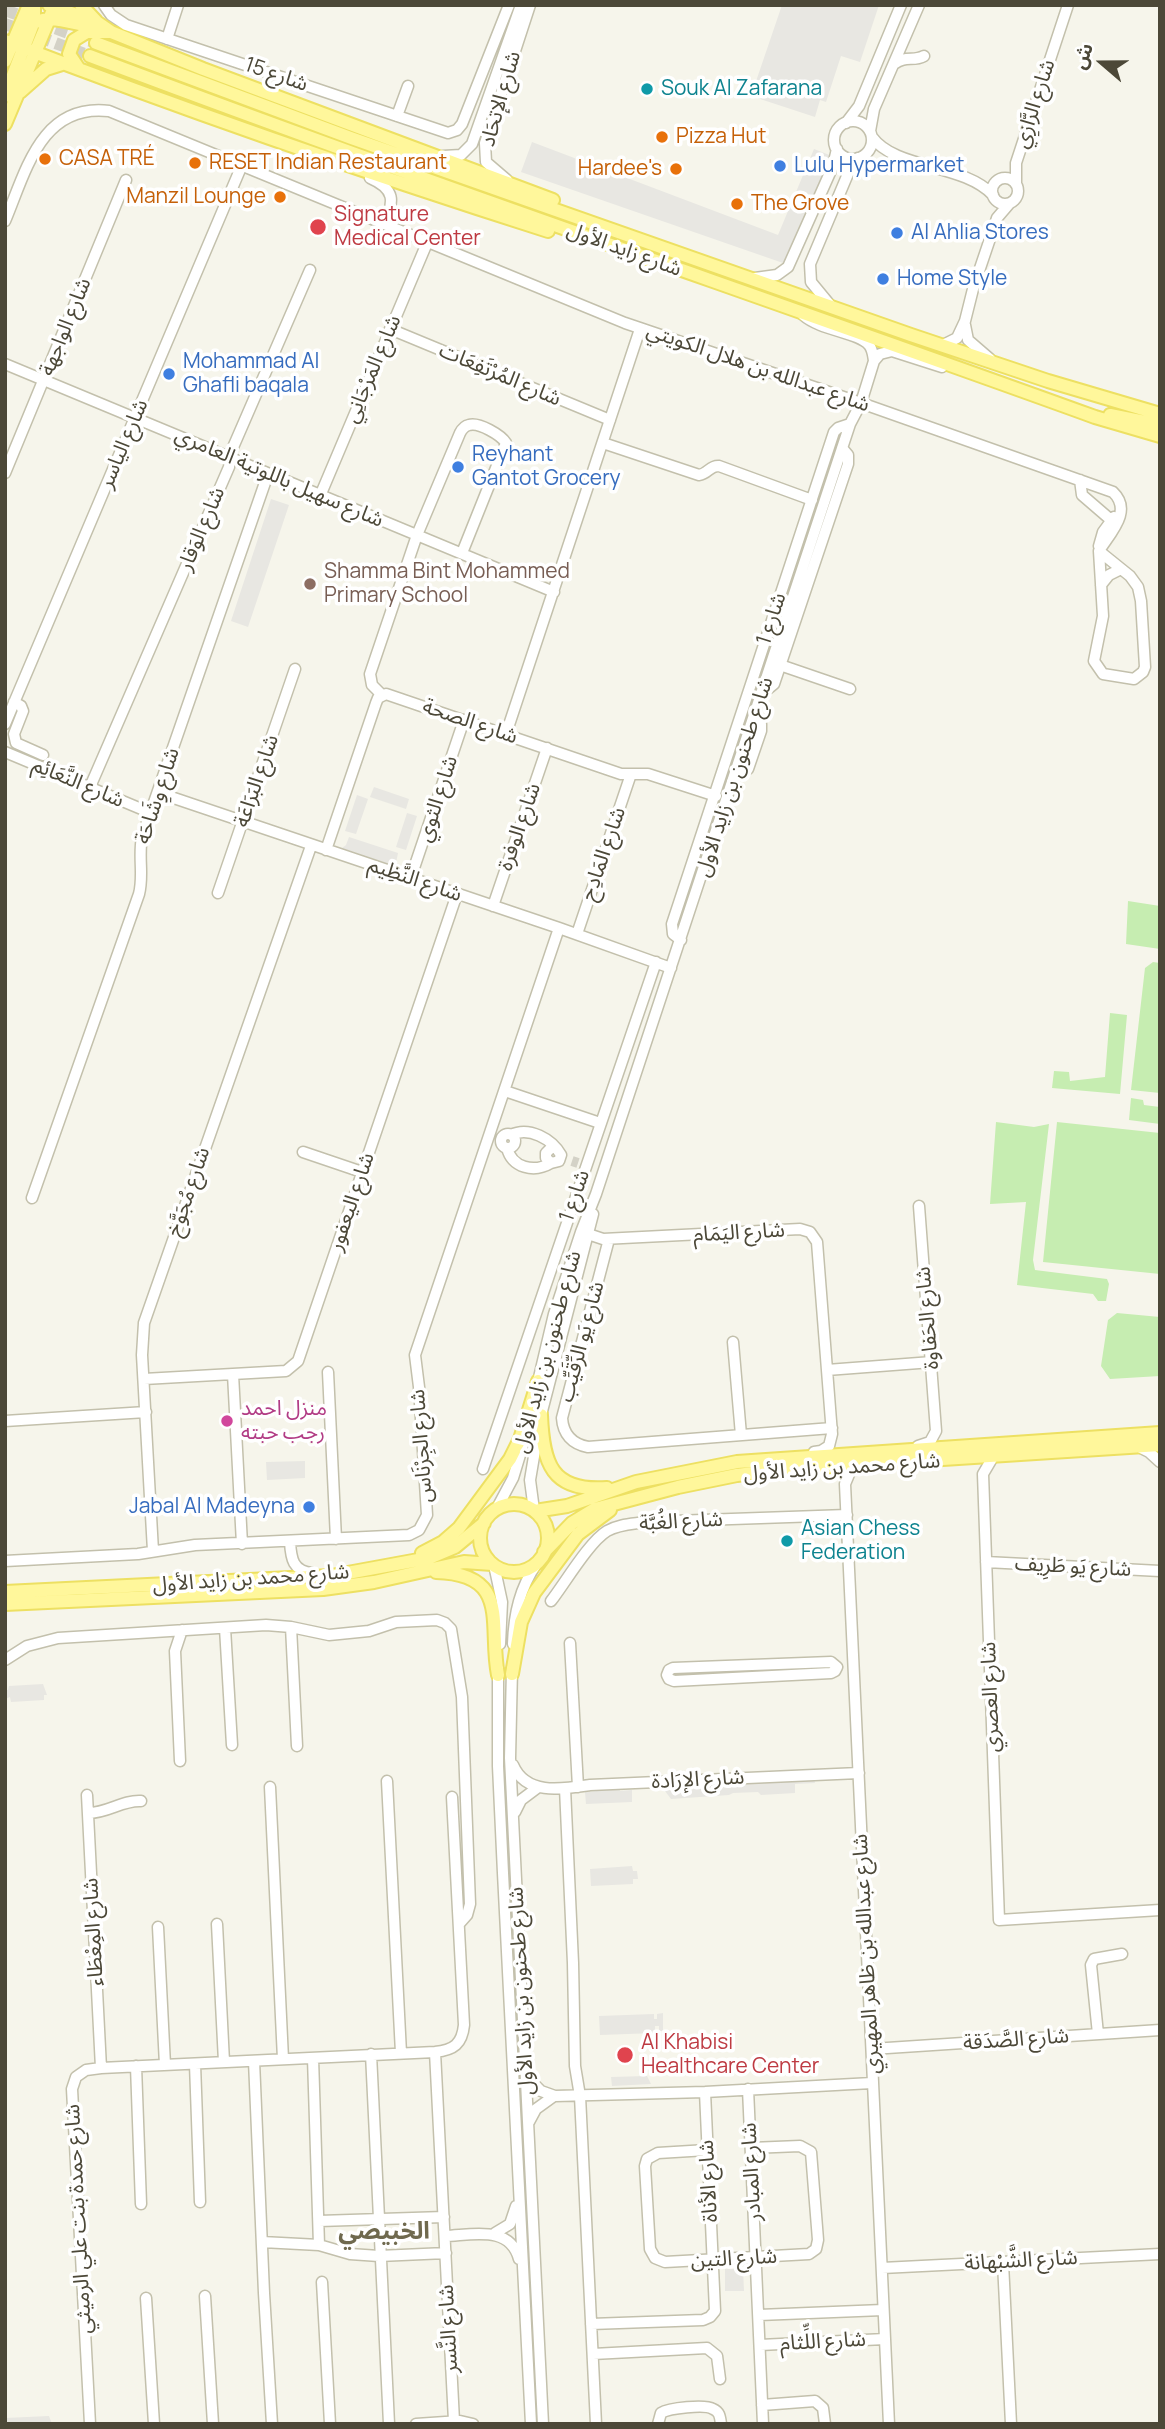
<!DOCTYPE html>
<meta charset="utf-8">
<style>
body{margin:0}
#map{position:relative;width:1165px;height:2429px;overflow:hidden;background:#f6f5eb;font-family:Manrope,"Noto Sans Arabic",sans-serif}
canvas{display:block}
.frame{position:absolute;inset:0;border:7px solid #4c4838;pointer-events:none}
.north{position:absolute;left:1067px;top:28px;width:70px;height:70px;-webkit-text-stroke:5px #fff;paint-order:stroke;rotate:290deg;font-size:19px;font-weight:700;line-height:28px;text-align:center;color:#4c4838}
.north::after{content:'';display:block;margin:auto;width:24px;height:32px;background:#4c4838;clip-path:polygon(50% 0,100% 100%,50% 72%,0 100%)}
</style>
<div id="map">
<canvas width="1165" height="2429"></canvas>
<div class="frame"></div>
<div class="north">ش</div>
</div>
<script>
const ctx = document.querySelector('canvas').getContext('2d');
ctx.lineJoin = 'round';
function fill(path, color) {
  ctx.fillStyle = color;
  ctx.fill(path, 'evenodd');
}
function stroke(path, color, width, dash) {
  ctx.strokeStyle = color;
  ctx.lineWidth = width;
  ctx.lineCap = dash ? 'butt' : 'round';
  ctx.setLineDash(dash || []);
  ctx.stroke(path);
}
function drawText(font, color, halo, rows, align = 'center') {
  ctx.font = font + ' Manrope,"Noto Sans Arabic",sans-serif';
  ctx.lineWidth = 7;
  ctx.setLineDash([]);
  ctx.textBaseline = 'middle';
  ctx.strokeStyle = halo;
  ctx.fillStyle = color;
  for (const [text, x, y, turn = 0] of rows) {
    ctx.save();
    ctx.translate(x, y);
    ctx.rotate((+turn || 0) * Math.PI / 180);
    ctx.textAlign = isNaN(turn) ? turn : align;
    if (halo) ctx.strokeText(text, 0, 0);
    ctx.fillText(text, 0, 0);
    ctx.restore();
  }
}
fill(new Path2D(`
 M1128 901 1160 906V949L1126 944Z
 M1153 962 1160 963V1093L1131 1090 1145 968Z
 M1110 1013 1127 1015 1120 1094 1052 1088 1054 1071 1069 1072 1070 1081 1105 1077Z
 M1131 1098 1143 1100 1144 1105 1160 1107V1124L1129 1120Z
 M996 1122 1034 1127 1049 1124 1033 1260 1035 1270 1107 1279 1109 1284 1106 1301H1098L1093 1294 1017 1285 1026 1202 990 1204Z
 M1057 1122 1160 1133V1274L1043 1262Z
 M1117 1313 1160 1317V1376L1110 1379 1101 1366 1108 1320Z`), '#c6edb1');
fill(new Path2D(`
 M782 5H879L860 62 841 56 826 102 820 100 815 117 751 96Z
 M532 142 778 235 814 149 832 156 783 263 521 172Z
 M271 499 289 505 248 627 231 621Z
 M374 787 409 799 406 809 370 797Z
 M357 795 368 799 356 834 345 831Z
 M407 813 417 816 406 850 396 847Z
 M349 837 398 853 396 863 398 867 342 848 346 845Z
 M305 1461V1478L267 1480 266 1462Z
 M43 1684 47 1695H44V1700L11 1702 10 1697 5 1699V1690H8L9 1686Z
 M814 1777 815 1783 795 1784V1793L761 1795 758 1792 733 1793 729 1795 671 1799 665 1791 668 1785Z
 M597 1786H619L620 1791 632 1790V1802L586 1804 585 1792 597 1791Z
 M632 1866 633 1871H637L638 1879H633V1884L591 1886 590 1869Z
 M663 2013V2031H659V2026H655V2033L600 2035 599 2016 654 2014V2019H657V2014Z
 M647 2076 651 2084 612 2086 611 2077Z
 M725 2269H743L744 2291H725Z
 M49 2416 52 2424H5V2418Z`), '#e8e7e2');
stroke(new Path2D(`
 M572 1161 578 1163`), '#d4d2c7', 10, [10, 5]);
stroke(new Path2D(`
 M5 10 96 43
 M5 24 90 56`), '#d4d2c7', 12, [12, 6]);
const minor = new Path2D(`
 M104 5 111 15 126 25 448 133 457 130 462 124 509 5
 M167 39 178 5
 M894 64C906 55 913 62 924 56
 M397 116 408 86
 M834 140a19 19 0 1 1 38 0a19 19 0 1 1-38 0Z
 M846 123 859 106 901 5
 M870 131 874 109 919 5
 M872 137C896 170 963 163 993 195
 M443 156 461 155 472 144 521 5
 M992 191a13 13 0 1 1 26 0a13 13 0 1 1-26 0Z
 M370 178C395 189 395 201 384 224
 M507 180 486 162 485 143 530 5
 M1016 184V163L1068 5
 M5 221C26 171 41 103 109 111L625 323 861 403 1113 492C1133 511 1110 533 1099 551
 M755 278 777 275 788 267 833 166 837 149
 M830 305 811 282 810 264 850 169 858 158
 M803 315C821 331 858 332 869 345 873 350 873 355 874 361
 M965 325 968 340 990 359
 M390 329 610 420
 M943 345 957 338 965 321 973 289 997 218 1009 204
 M5 364 554 592
 M603 443 699 475C708 474 710 465 719 466L812 500
 M5 473 126 180
 M1080 480 1082 495 1111 520
 M320 496 427 243
 M1099 546 1103 532 1114 517
 M1099 551 1130 576 1138 587 1141 601 1145 667 1143 672 1134 679 1103 674 1094 661 1103 616Z
 M1101 585 1109 575 1121 569
 M780 665 850 689
 M763 693 774 684 848 464V455L842 448
 M382 695 372 685 370 674 417 535 460 433C462 429 464 426 469 425 479 422 501 435 506 443L462 553
 M14 702 21 706 23 711 14 734 16 743 43 755
 M5 724 242 165
 M506 734 640 329
 M5 752 151 813
 M735 777 748 769 761 731V724L755 718
 M90 787 229 467 231 452 310 270
 M159 793 559 928 671 968
 M326 850 376 703 378 698 386 694 621 774H648L716 796
 M411 877 464 720
 M218 893 295 669
 M493 906 547 748
 M577 934 631 774
 M681 940 673 934 672 924 834 432 838 428 850 424
 M505 1091 600 1123
 M501 1141a7 7 0 1 1 14 0a7 7 0 1 1-14 0Z
 M511 1135C529 1126 552 1139 561 1155L559 1161 551 1163 546 1158V1153L551 1148H555
 M507 1148C512 1168 534 1173 551 1163
 M303 1152 362 1172
 M32 1198 139 894C144 875 138 857 142 837L268 474
 M588 1234 603 1239 800 1229 810 1232 817 1242 832 1434 829 1446 821 1451 814 1452
 M609 1239 562 1418C563 1434 572 1444 588 1447L832 1428
 M733 1342 741 1435
 M827 1370 932 1362
 M328 1372 336 1539
 M233 1374 242 1544
 M144 1379 286 1371 298 1361 457 894
 M537 1386 554 1314 581 1232 596 1194 850 424 861 403 874 361 880 354 892 351 942 367
 M5 1421 146 1412
 M918 1446 930 1442 936 1431 919 1206
 M1139 1447 1149 1452 1160 1462
 M993 1457 983 1474 999 1920 1160 1910
 M857 1466 850 1472 845 1484 889 2424
 M483 1469 656 962
 M497 1508 513 1478 526 1435
 M534 1510 530 1480 541 1415 593 1214
 M290 1542C291 1559 293 1571 312 1573
 M153 1551 142 1355 144 1323 311 846
 M5 1561 138 1554 195 1545 409 1535 419 1530 427 1515 419 1387 415 1355 559 928
 M986 1562 1160 1571
 M494 1565 502 1602 500 1644
 M551 1601C565 1583 589 1542 607 1531 619 1524 633 1524 645 1522L847 1515
 M291 1627 297 1746
 M225 1628 232 1745
 M570 1643 578 1787
 M513 1644C514 1613 520 1588 537 1563
 M5 1660 27 1646 58 1638 266 1625 291 1627 329 1635 369 1631 396 1622 437 1620 445 1623 451 1629 462 1697 470 1904 467 1915 459 1924
 M831 1662 837 1667 835 1671 831 1673 674 1681 669 1679 667 1675 669 1670 673 1668Z
 M498 1669V1766L503 1873 531 2424
 M512 1669 510 1758 543 2424
 M180 1761 175 1651 182 1630
 M513 1765C526 1796 563 1789 590 1785L859 1773
 M387 1781 401 2053
 M270 1787 283 2059
 M565 1788 573 1963 575 2066 580 2096 596 2424
 M87 1795 101 2068
 M515 1812 521 1800 537 1788
 M88 1813C108 1813 122 1800 141 1801
 M217 1924 224 2062
 M158 1927 165 2065
 M1098 2034 1091 1965 1094 1959 1122 1954
 M872 2049 1160 2030
 M435 2052 454 2421
 M371 2054 389 2424
 M313 2058 319 2245
 M254 2061 264 2293 272 2424
 M195 2064 200 2202
 M136 2066 141 2204
 M527 2077 541 2091 555 2096 705 2092 872 2083
 M748 2089 763 2424
 M529 2122 536 2109 554 2096
 M707 2150 658 2153 647 2159 645 2166 650 2249 655 2258 665 2262 809 2254 816 2249 818 2240 811 2152 800 2146 751 2148
 M319 2221 444 2217
 M495 2233 510 2224 516 2206
 M445 2236C473 2235 510 2225 519 2259
 M262 2242 319 2245 350 2254 379 2256 446 2253
 M1003 2263 1011 2424
 M882 2268 1160 2254
 M322 2282 330 2424
 M205 2296 213 2424
 M146 2298 154 2424
 M759 2315 883 2310
 M591 2324 703 2320 710 2317 715 2311 705 2092
 M760 2345 885 2339
 M593 2354 707 2348 717 2356 720 2379
 M762 2405 815 2401 823 2408 825 2424
 M90 2424 72 2089 76 2077 86 2070 101 2068 435 2052C454 2050 462 2044 464 2025L452 1797
 M416 2424 460 2421 473 2424
 M658 2424 661 2413C669 2408 705 2404 713 2409 720 2412 720 2417 721 2424`);
const major = new Path2D(`
 M49 5 98 23 111 32 203 69 553 200
 M81 5 96 21
 M5 41C184 110 366 173 548 231
 M96 43 351 138 911 335 1048 381 1160 414
 M12 44C33 13 50 17 84 25
 M90 56C423 182 761 296 1095 417L1160 436
 M5 61 29 5
 M79 69 69 54 74 40 87 32H111
 M20 92 46 69 62 64
 M5 96 34 21V5
 M5 124 55 5
 M1110 415 1160 425
 M541 1415C543 1463 551 1492 607 1488
 M480 1538a34 34 0 1 1 68 0a34 34 0 1 1-68 0Z
 M535 1511 567 1506 636 1482 737 1462 1160 1433
 M544 1552 572 1523 595 1509 678 1487 737 1475 788 1469 1160 1445
 M422 1553 443 1542 459 1528 510 1459 520 1439 538 1381
 M436 1572C512 1574 488 1625 498 1675
 M5 1592 331 1576 429 1558 455 1547 484 1523
 M5 1604 323 1589 374 1582 464 1562 492 1564
 M512 1674 521 1622 534 1593 578 1534 610 1510`);
stroke(minor, '#c3c0ac', 13);
stroke(major, '#ede062', 16);
stroke(minor, '#fff', 10);
stroke(major, '#fff79b', 12);
for (const [x, y, r, color] of [
 [647,89,7,"#0f9aa8"],
 [662,137,7,"#e8710a"],
 [45,159,7,"#e8710a"],
 [195,163,7,"#e8710a"],
 [780,166,7,"#3f7fe0"],
 [676,169,7,"#e8710a"],
 [280,197,7,"#e8710a"],
 [737,204,7,"#e8710a"],
 [318,227,9,"#e0444e"],
 [897,233,7,"#3f7fe0"],
 [883,279,7,"#3f7fe0"],
 [169,374,7,"#3f7fe0"],
 [458,467,7,"#3f7fe0"],
 [310,584,7,"#8d6e63"],
 [227,1421,7,"#d1479c"],
 [309,1507,7,"#3f7fe0"],
 [787,1541,7,"#0f9aa8"],
 [625,2055,9,"#e0444e"]
]) {
  const dot = new Path2D();
  dot.arc(x, y, r, 0, 2 * Math.PI);
  ctx.fillStyle = color;
  ctx.fill(dot);
  stroke(dot, '#fff', 2.5);
}
drawText('21px', '#4c4838', '#fff', [
 ["شارع 15",276,75,19],
 ["شارع الإتحَاد",501,99,-74],
 ["شارع الرَّازِي",1035,104,-72],
 ["شارع زايد الأول",624,250,20],
 ["شارع الواجهة",66,327,-68],
 ["شارع عبدالله بن هلال الكويتي",758,368,19],
 ["شارع المَرْجَانِي",373,369,-67],
 ["شارع المُرْتَفِعَات",500,375,23],
 ["شارع الياسر",124,444,-67],
 ["شارع سهيل باللوتية العامري",279,478,23],
 ["شارع الوَقار",202,529,-67],
 ["شارع 1",772,619,-72],
 ["شارع الصحة",470,722,19],
 ["شارع طحنون بن زايد الأول",735,777,-72],
 ["شارع البَرَاعَة",257,781,-71],
 ["شارع النَّعَائِم",78,783,23],
 ["شارع وِشَاحَة",158,796,-72],
 ["شارع الثوي",438,799,-72],
 ["شارع الوفرة",520,827,-71],
 ["شارع المَادِح",604,854,-71],
 ["شارع النَّظِيم",415,880,19],
 ["شارع مُجَوَّخ",189,1192,-71],
 ["شارع 1",575,1196,-71],
 ["شارع اليعفور",352,1202,-71],
 ["شارع اليَمَام",739,1233,-3],
 ["شارع الحَفاوة",928,1318,-95],
 ["شارع يَو الرِّقَيِّب",582,1342,-75],
 ["شارع طحنون بن زايد الأول",548,1352,-75],
 ["شارع الجِرْنَاس",422,1446,-94],
 ["شارع محمد بن زايد الأول",842,1468,-4],
 ["شارع الغُبَّة",681,1522,-3],
 ["شارع يَو طَرِيف",1073,1567,3],
 ["شارع محمد بن زايد الأول",251,1579,-4],
 ["شارع العصري",991,1697,-92],
 ["شارع الإرَادة",698,1780,-3],
 ["شارع المِعْطَاء",94,1932,-93],
 ["شارع عبدالله بن ظاهر المهيري",867,1954,-93],
 ["شارع طحنون بن زايد الأول",522,1991,-93],
 ["شارع الصَّدَقة",1016,2040,-4],
 ["شارع المبادر",752,2172,-93],
 ["شارع الأناة",709,2181,-93],
 ["شارع حمدة بنت علي الرميثي",79,2219,-93],
 ["شارع التين",734,2259,-3],
 ["شارع الشَّبْهانة",1021,2261,-3],
 ["شارع النَّسر",449,2329,-93],
 ["شارع اللِّثام",823,2342,-3]
]);
drawText('21px', '#0d838f', '#fff', [
 ["Souk Al Zafarana",661,89],
 ["Asian Chess",801,1529],
 ["Federation",801,1553]
], 'left');
drawText('21px', '#c56008', '#fff', [
 ["Pizza Hut",676,137],
 ["CASA TRÉ",59,159],
 ["RESET Indian Restaurant",209,163],
 ["Hardee's",662,169,"right"],
 ["Manzil Lounge",266,197,"right"],
 ["The Grove",751,204]
], 'left');
drawText('21px', '#366cbe', '#fff', [
 ["Lulu Hypermarket",794,166],
 ["Al Ahlia Stores",911,233],
 ["Home Style",897,279],
 ["Mohammad Al",183,362],
 ["Ghafli baqala",183,386],
 ["Reyhant",472,455],
 ["Gantot Grocery",472,479],
 ["Jabal Al Madeyna",295,1507,"right"]
], 'left');
drawText('21px', '#be3a42', '#fff', [
 ["Signature",334,215],
 ["Medical Center",334,239],
 ["Al Khabisi",641,2043],
 ["Healthcare Center",641,2067]
], 'left');
drawText('21px', '#785e54', '#fff', [
 ["Shamma Bint Mohammed",324,572],
 ["Primary School",324,596]
], 'left');
drawText('21px', '#b23c85', '#fff', [
 ["منزل احمد",241,1409],
 ["رجب حبته",241,1433]
], 'left');
drawText('bold 24px', '#6f694e', '#fff', [
 ["الخبيصي",384,2232]
]);
</script>
